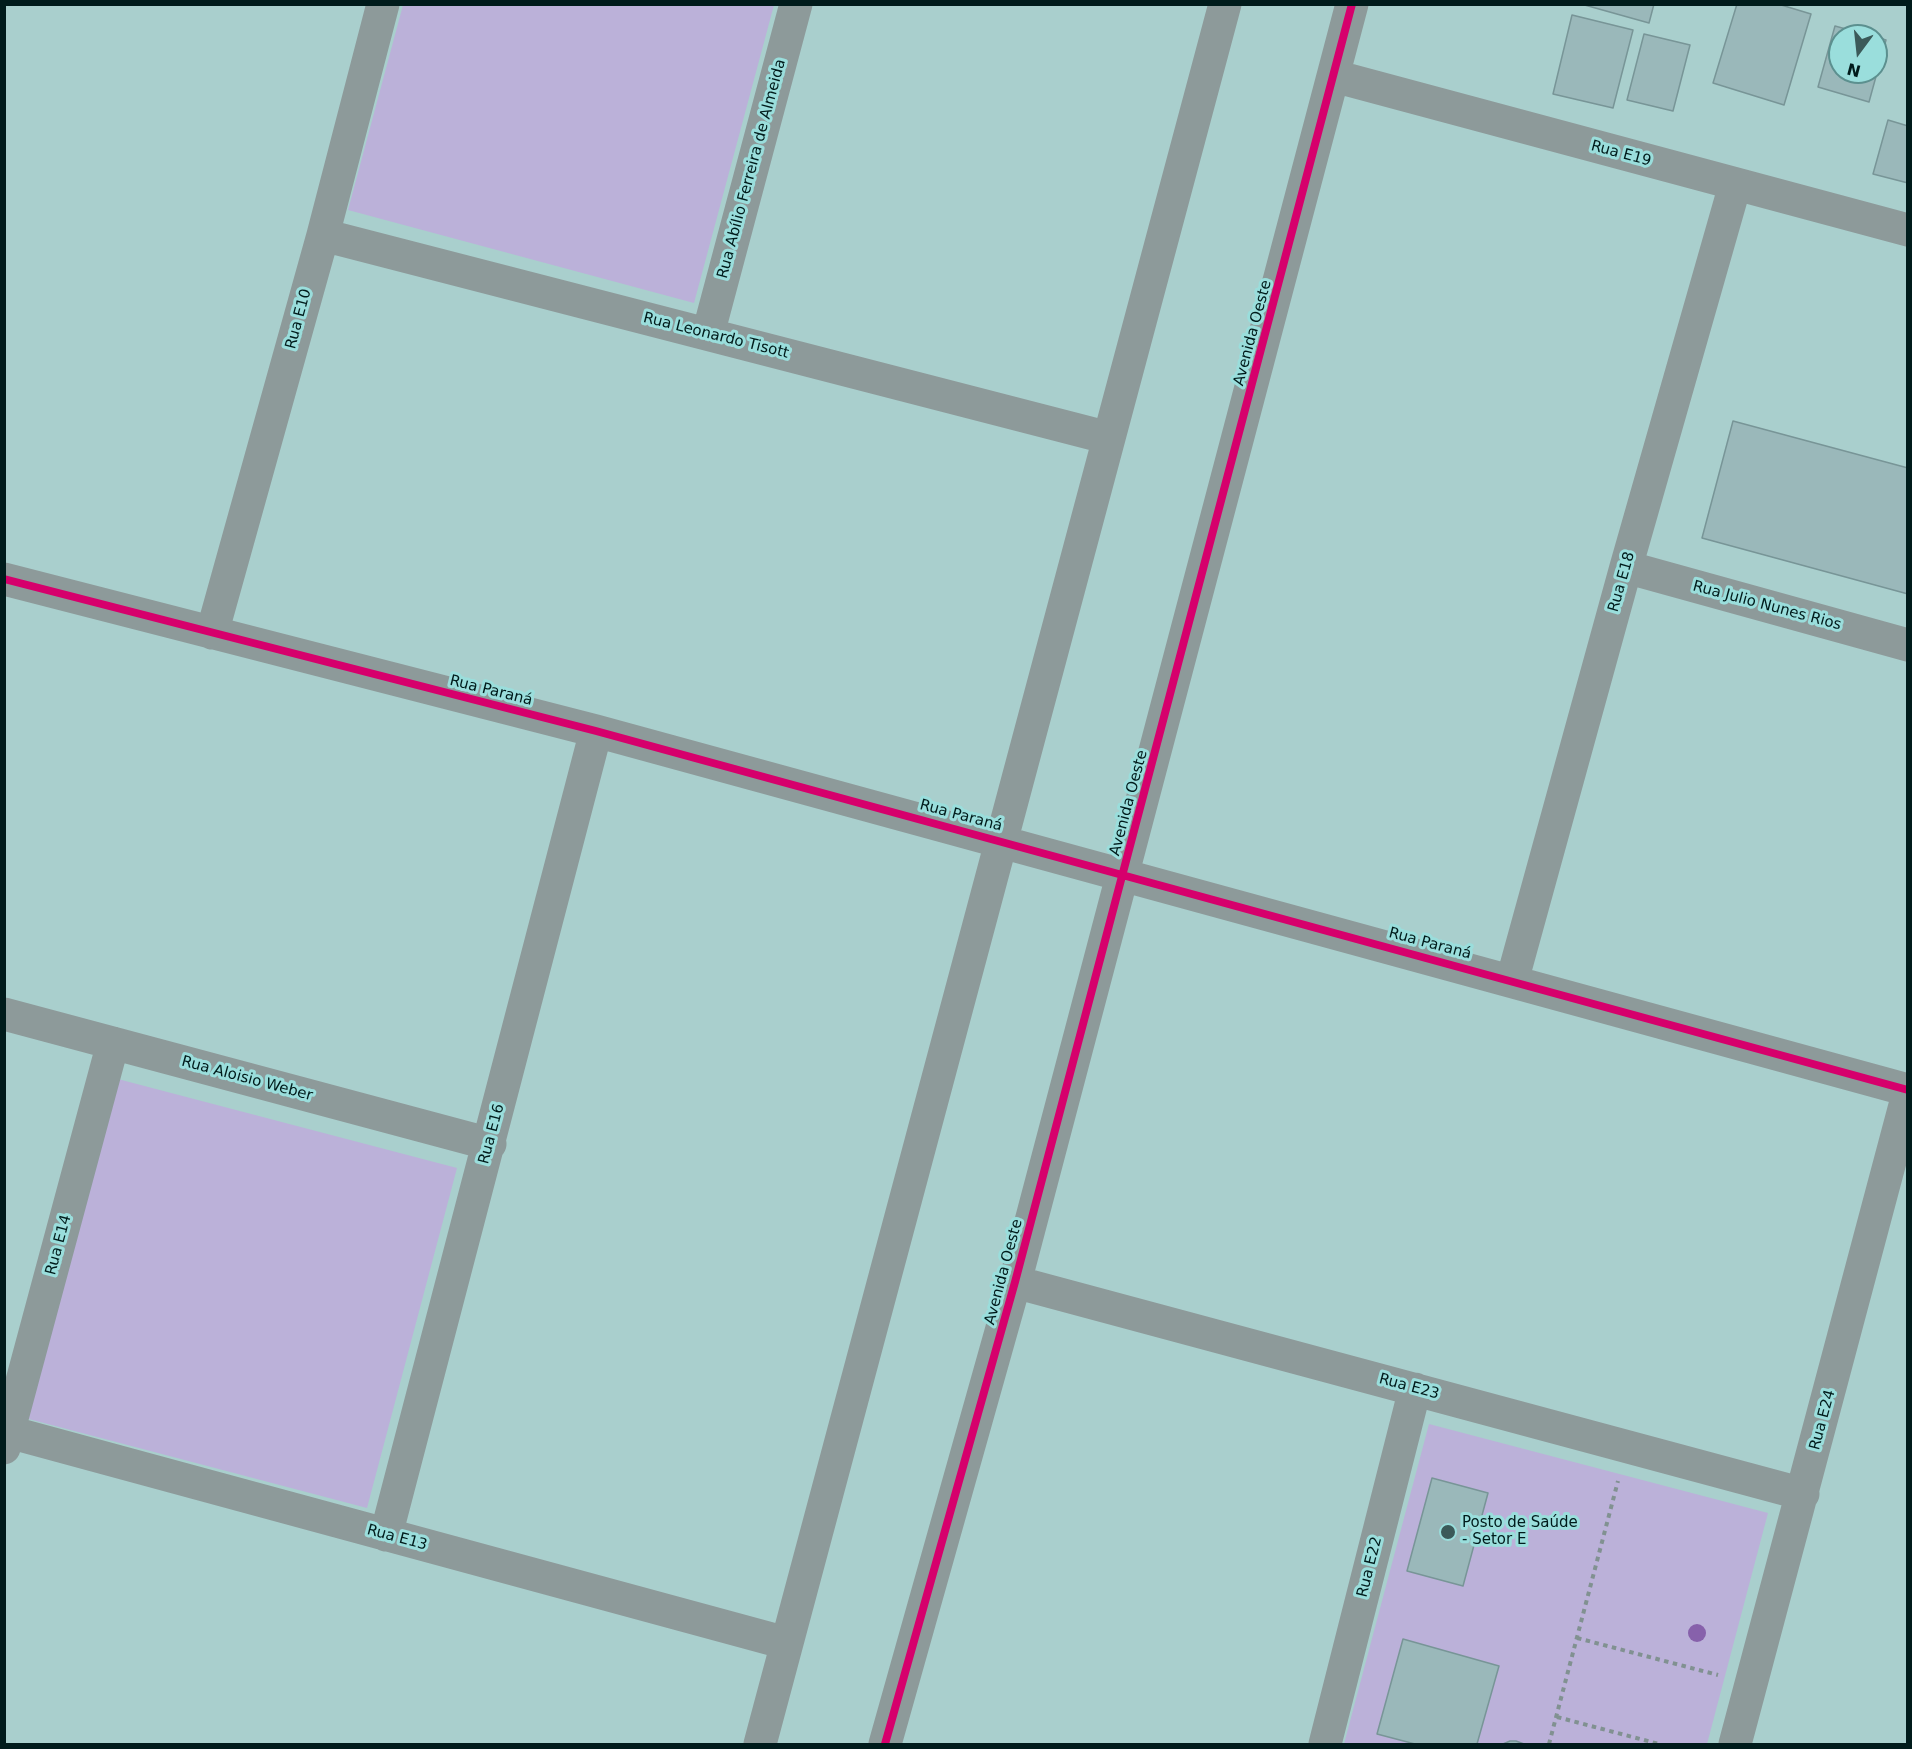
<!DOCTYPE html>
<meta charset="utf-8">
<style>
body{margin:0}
#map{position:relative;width:1912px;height:1749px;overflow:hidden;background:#a9cfcd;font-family:"DejaVu Sans",sans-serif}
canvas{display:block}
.frame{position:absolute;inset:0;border:6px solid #001b1b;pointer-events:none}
.north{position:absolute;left:1828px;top:24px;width:60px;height:60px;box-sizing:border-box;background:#9adedc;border:2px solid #5c908f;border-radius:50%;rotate:195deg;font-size:16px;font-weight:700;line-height:24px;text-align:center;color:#001b1b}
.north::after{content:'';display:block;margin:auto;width:21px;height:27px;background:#3b5a59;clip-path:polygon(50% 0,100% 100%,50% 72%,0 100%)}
</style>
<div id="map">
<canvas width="1912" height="1749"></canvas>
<div class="frame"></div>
<div class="north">N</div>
</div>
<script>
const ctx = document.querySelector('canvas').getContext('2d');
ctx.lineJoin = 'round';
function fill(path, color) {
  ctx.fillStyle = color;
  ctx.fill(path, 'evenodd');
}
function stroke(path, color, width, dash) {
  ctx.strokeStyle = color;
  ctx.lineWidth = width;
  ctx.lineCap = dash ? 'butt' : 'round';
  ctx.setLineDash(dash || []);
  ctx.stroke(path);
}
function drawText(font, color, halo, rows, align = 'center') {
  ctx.font = font + ' "DejaVu Sans",sans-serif';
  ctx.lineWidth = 6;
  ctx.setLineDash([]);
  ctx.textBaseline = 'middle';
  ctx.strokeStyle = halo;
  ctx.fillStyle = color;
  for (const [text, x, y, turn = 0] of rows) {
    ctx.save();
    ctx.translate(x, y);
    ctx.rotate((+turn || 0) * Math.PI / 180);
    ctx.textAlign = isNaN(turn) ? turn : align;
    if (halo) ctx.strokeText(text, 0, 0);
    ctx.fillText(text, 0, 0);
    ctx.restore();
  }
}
fill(new Path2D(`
 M403 5H774L694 303 348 210Z
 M114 1078 457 1168 367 1508 25 1418Z
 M1429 1424 1768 1513 1707 1744H1344Z`), '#bbb1d9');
const building = new Path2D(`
 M1581 4H1654L1649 23Z
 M1737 4H1778L1811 14 1784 105 1713 83Z
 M1572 15 1633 30 1613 108 1553 94Z
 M1835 26 1871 36H1840V72H1876V37L1886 40 1869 102 1818 87Z
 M1644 34 1690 45 1673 111 1627 100Z
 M1888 120 1908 126V183L1873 174Z
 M1733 421 1908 468V594L1702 538Z
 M1432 1478 1488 1493 1463 1586 1407 1571Z
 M1403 1639 1499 1666 1477 1744H1415L1377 1734Z
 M1510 1741H1516L1524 1744H1503Z`);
fill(building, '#9ab8ba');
stroke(building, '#789597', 1.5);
stroke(new Path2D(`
 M1577 1638 1718 1675
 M1557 1717 1659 1744
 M1549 1744 1618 1481`), '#819191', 4, [4.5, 4.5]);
stroke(new Path2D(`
 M1334 76 1908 230
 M323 235 1109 438
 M708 334 796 4
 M1626 567 1908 645
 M4 579 596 731 1908 1090
 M212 633 323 235 383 4
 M1512 981 1626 567 1735 185
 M4 1014 490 1144
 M1015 1282 1803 1494
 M9 1432 786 1643
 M4 1448 113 1043
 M386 1535 596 731
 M760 1744 1225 4
 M885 1744 1015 1282 1352 4
 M1325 1744 1415 1389
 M1735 1744 1908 1094`), '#8d9a9a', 33);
stroke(new Path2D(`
 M4 579 596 731 1908 1090
 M885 1744 1015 1282 1352 4`), '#d6006c', 8);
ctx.fillStyle = '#8761ab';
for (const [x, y] of [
 [1697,1633]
]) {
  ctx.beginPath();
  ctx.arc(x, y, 9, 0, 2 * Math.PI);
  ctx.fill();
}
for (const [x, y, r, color] of [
 [1448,1532,8,"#3b5a59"]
]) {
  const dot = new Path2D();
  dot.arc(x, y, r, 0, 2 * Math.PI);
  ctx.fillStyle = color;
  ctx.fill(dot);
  stroke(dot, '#9adedc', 2);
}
drawText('15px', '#001b1b', '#9adedc', [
 ["Rua E19",1621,154,15],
 ["Rua Abílio Ferreira de Almeida",752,169,-75],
 ["Rua E10",299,319,-75],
 ["Avenida Oeste",1253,333,-75],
 ["Rua Leonardo Tisott",716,336,14],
 ["Rua E18",1622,582,-74],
 ["Rua Julio Nunes Rios",1767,606,15],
 ["Rua Paraná",491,691,14],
 ["Avenida Oeste",1129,803,-75],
 ["Rua Paraná",961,816,15],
 ["Rua Paraná",1430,944,15],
 ["Rua Aloisio Weber",247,1079,15],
 ["Rua E16",492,1134,-75],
 ["Rua E14",59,1245,-75],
 ["Avenida Oeste",1004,1272,-75],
 ["Rua E23",1409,1387,15],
 ["Rua E24",1823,1420,-75],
 ["Rua E13",397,1538,15],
 ["Rua E22",1370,1567,-76]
]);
drawText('15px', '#001b1b', '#9adedc', [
 ["Posto de Saúde",1462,1523],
 ["- Setor E",1462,1540]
], 'left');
</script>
